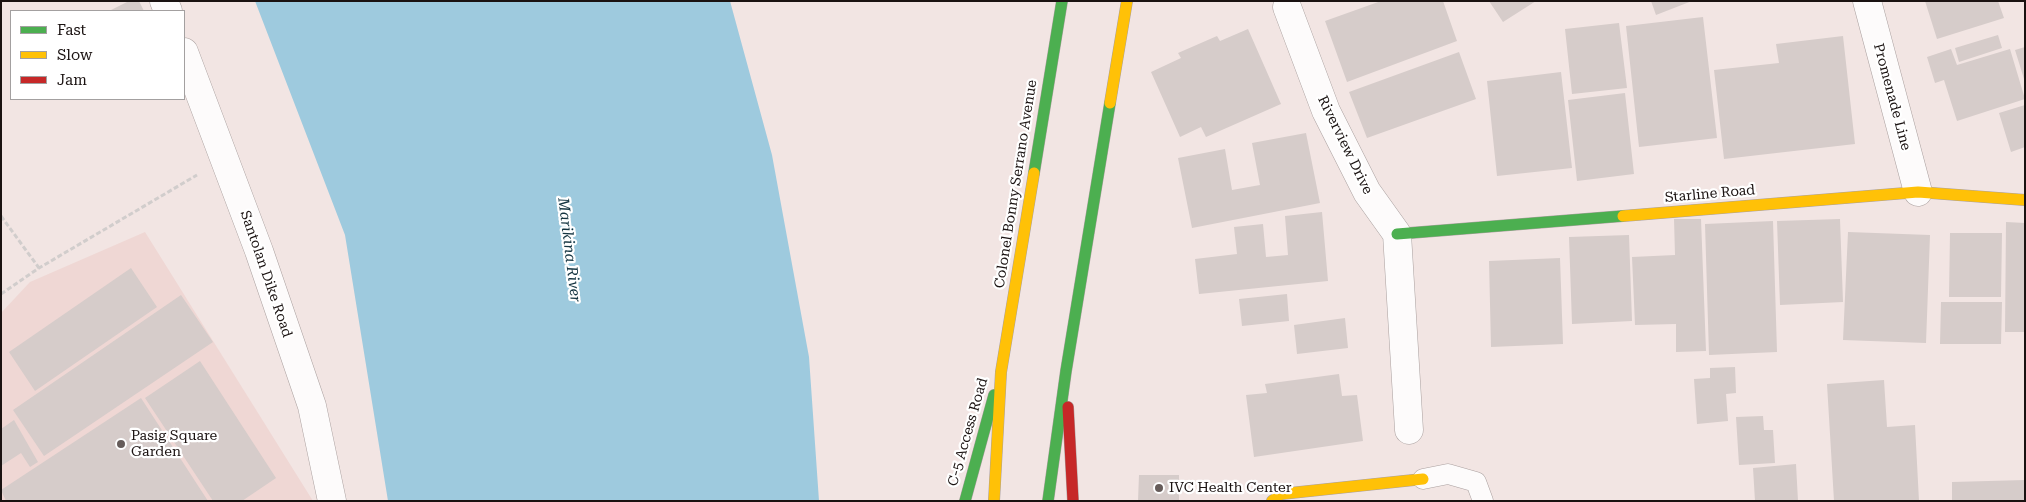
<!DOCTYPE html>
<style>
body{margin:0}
#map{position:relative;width:2026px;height:502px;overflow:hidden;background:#f2e5e3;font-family:"Roboto Serif",serif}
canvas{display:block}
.frame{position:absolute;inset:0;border:2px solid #1a1211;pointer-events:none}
.legend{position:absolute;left:10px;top:10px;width:175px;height:90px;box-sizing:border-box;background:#fff;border:1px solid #a3a0a0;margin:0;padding:6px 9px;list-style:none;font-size:15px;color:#1a1211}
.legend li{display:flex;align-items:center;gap:10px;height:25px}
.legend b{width:25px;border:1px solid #a3a0a0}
</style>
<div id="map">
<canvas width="2026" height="502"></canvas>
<div class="frame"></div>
<ul class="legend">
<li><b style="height:6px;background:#4caf50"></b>Fast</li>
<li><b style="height:6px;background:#ffc107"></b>Slow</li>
<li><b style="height:6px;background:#c62828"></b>Jam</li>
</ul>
</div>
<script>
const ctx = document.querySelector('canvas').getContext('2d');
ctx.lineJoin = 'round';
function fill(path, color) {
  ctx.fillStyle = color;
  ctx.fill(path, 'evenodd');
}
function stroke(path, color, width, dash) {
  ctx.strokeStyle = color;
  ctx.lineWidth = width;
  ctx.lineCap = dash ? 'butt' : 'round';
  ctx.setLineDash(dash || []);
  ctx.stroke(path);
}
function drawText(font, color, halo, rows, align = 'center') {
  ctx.font = font + ' "Roboto Serif",serif';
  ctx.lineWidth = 4.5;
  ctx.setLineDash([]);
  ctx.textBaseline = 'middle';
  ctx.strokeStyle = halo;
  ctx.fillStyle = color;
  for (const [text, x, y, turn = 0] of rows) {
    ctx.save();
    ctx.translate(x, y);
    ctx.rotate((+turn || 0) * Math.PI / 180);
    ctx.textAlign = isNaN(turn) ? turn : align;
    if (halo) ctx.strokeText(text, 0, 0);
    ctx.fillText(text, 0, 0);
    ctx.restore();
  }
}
fill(new Path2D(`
 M145 232 313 501H1V313L30 282Z`), '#efd7d4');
fill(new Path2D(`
 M255 1H730L772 155 809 357 819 501H388L345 235Z`), '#9ecade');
fill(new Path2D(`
 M129 1H139L144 11H109Z
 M1381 1H1443L1457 41 1347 82 1325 21Z
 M1489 1H1536L1503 22Z
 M1651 1H1692L1656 15Z
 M1925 1H1998L2004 18 1937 39Z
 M1703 17 1717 138 1639 147 1626 26Z
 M1619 23 1627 88 1572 94 1565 29Z
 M1248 29 1281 104 1206 137 1201 127 1180 137 1151 72 1181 58 1178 53 1217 36 1220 41Z
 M1998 35 2002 48 1959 62 1955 48Z
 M1843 36 1855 144 1724 159 1714 70 1779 63 1776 44Z
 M2025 47V79H2024L2015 50Z
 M1951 49 1957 65 2010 49 2025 99 1957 121 1944 80 1935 83 1927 57Z
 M1459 52 1476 99 1367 138 1349 92Z
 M1561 72 1572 168 1497 176 1487 81Z
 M1625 93 1634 174 1577 181 1568 100Z
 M2025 105V147L2011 152 1999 113Z
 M1306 133 1320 203 1192 228 1178 158 1225 149 1232 190 1260 185 1252 143Z
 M1322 212 1328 281 1199 294 1195 259 1237 254 1234 227 1263 224 1266 257 1288 255 1285 216Z
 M1674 219H1701L1706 351 1676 352V324L1635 325 1632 257 1675 255Z
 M1840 219 1843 302 1780 305 1777 221Z
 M1773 221 1777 352 1709 355 1705 224Z
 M2006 222 2025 223V332H2005Z
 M1848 232 1930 235 1926 343 1843 340Z
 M1950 233H2002L2001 297H1949Z
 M1629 235 1632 321 1572 324 1569 237Z
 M1560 258 1563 344 1491 347 1489 261Z
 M131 268 157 307 35 391 9 352Z
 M1287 294 1289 321 1242 326 1239 299Z
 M181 295 213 342 44 456 13 410Z
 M1941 302H2002L2001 344H1940Z
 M1345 318 1348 348 1297 354 1294 325Z
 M200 361 276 478 242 501H213L145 398Z
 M1735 367 1736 393 1726 394 1728 421 1697 424 1694 379 1710 378V368Z
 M1339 374 1342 396 1357 395 1363 441 1254 457 1246 395 1267 393 1265 384Z
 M1884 380 1887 427 1915 425 1919 501H1834L1827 384Z
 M141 398 208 501H6L1 490Z
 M1763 416 1764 430H1773L1775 463 1739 465 1736 417Z
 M14 420 38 462 30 467 21 453 1 466V429Z
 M1796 464 1798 501H1755L1753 468Z
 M1139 475H1179V501H1138Z
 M2025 480V501H1952V482Z`), '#d6ccca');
const lane = new Path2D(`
 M1423 479 1448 474 1476 482 1483 501`);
const street = new Path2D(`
 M164 1 168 11
 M1867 1 1918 192
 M1287 7 1326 111 1367 192 1397 234 1409 430
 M184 52 259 251 312 406 332 501`);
const fast = new Path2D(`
 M1034 173 1062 1
 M1397 234 1623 216
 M965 501 994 395
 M1048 501 1066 371 1110 103`);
const slow = new Path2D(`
 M1110 103 1127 1
 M1623 216 1918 192 2025 200
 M994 501 1001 372 1034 173
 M1272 501 1281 494 1423 479`);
const jam = new Path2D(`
 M1068 407 1073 501`);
stroke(lane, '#aaa09f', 21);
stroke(street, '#aaa09f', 29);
stroke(fast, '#aaa09f', 12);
stroke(slow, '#aaa09f', 12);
stroke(jam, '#aaa09f', 12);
stroke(new Path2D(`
 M1 216 39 268
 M1 294 39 268 197 175`), '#d1cdcc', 3, [5, 2.5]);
stroke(lane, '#fdfbfb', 20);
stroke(street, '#fdfbfb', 28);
stroke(fast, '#4caf50', 11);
stroke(slow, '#ffc107', 11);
stroke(jam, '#c62828', 11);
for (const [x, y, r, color] of [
 [121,444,5,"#665c5a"],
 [1159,488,5,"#665c5a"]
]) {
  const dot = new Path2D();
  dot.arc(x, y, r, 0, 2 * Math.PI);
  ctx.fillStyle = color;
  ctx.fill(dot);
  stroke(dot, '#fff', 2);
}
drawText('14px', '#1a1211', '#fff', [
 ["Promenade Line",1892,97,75],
 ["Riverview Drive",1345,145,64],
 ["Colonel Bonny Serrano Avenue",1016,184,-81],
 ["Starline Road",1710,194,-5],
 ["Santolan Dike Road",266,274,71],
 ["C-5 Access Road",968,432,-74]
]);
drawText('14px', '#1a1211', '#fff', [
 ["Pasig Square",131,436],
 ["Garden",131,452],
 ["IVC Health Center",1169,488]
], 'left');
drawText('italic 15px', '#143441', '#fff', [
 ["Marikina River",569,250,83]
]);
</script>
